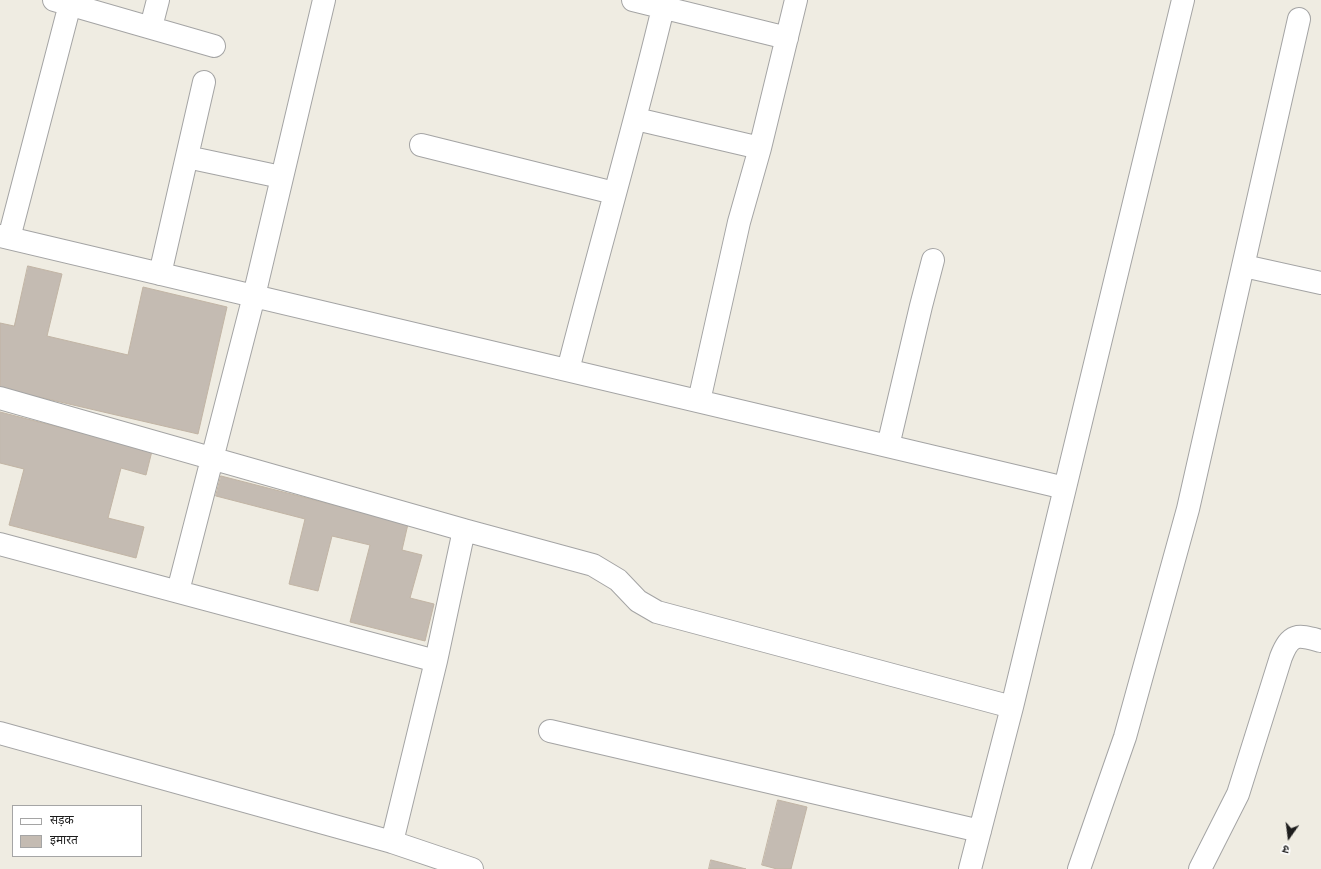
<!DOCTYPE html>
<meta charset="utf-8">
<style>
body{margin:0}
#map{position:relative;width:1321px;height:869px;overflow:hidden;background:#efece2;font-family:Karla,"Noto Sans Devanagari",sans-serif}
canvas{display:block}
.legend{position:absolute;left:12px;top:805px;width:130px;height:52px;box-sizing:border-box;background:#fff;border:1px solid #a5a5a5;margin:0;padding:5px 7px;list-style:none;font-size:12px;color:#1d1d1d}
.legend li{display:flex;align-items:center;gap:8px;height:20px}
.legend b{width:20px;border:1px solid #a5a5a5}
.north{position:absolute;left:1269px;top:817px;width:40px;height:40px;-webkit-text-stroke:3px #fff;paint-order:stroke;rotate:194deg;font-size:11px;font-weight:700;line-height:16px;text-align:center;color:#1d1d1d}
.north::after{content:'';display:block;margin:auto;width:14px;height:18px;background:#1d1d1d;clip-path:polygon(50% 0,100% 100%,50% 72%,0 100%)}
</style>
<div id="map">
<canvas width="1321" height="869"></canvas>
<ul class="legend">
<li><b style="height:5px;background:#fff"></b>सड़क</li>
<li><b style="height:11px;background:#c4bbb2"></b>इमारत</li>
</ul>
<div class="north">उ</div>
</div>
<script>
const ctx = document.querySelector('canvas').getContext('2d');
ctx.lineJoin = 'round';
function fill(path, color) {
  ctx.fillStyle = color;
  ctx.fill(path, 'evenodd');
}
function stroke(path, color, width, dash) {
  ctx.strokeStyle = color;
  ctx.lineWidth = width;
  ctx.lineCap = dash ? 'butt' : 'round';
  ctx.setLineDash(dash || []);
  ctx.stroke(path);
}
const building = new Path2D(`
 M28 266 62 274 47 336 128 355 143 287 227 307 198 434 0 388V323L14 326Z
 M0 412 152 451 146 475 121 468 108 518 144 527 136 558 9 525 24 469 0 463Z
 M221 476 408 524 402 550 422 555 410 598 434 604 425 641 350 622 370 545 332 536 318 591 289 584 305 519 216 496Z
 M778 800 807 807 791 869H777L762 865Z
 M711 860 746 869H709Z`);
fill(building, '#c4bbb2');
stroke(building, '#c1b4a4', 1);
const minor = new Path2D(`
 M54 0 214 46
 M633 0 787 38
 M151 27 158 0
 M636 119 760 148
 M421 145 614 193
 M187 157 281 177
 M0 236 1065 488
 M9 238 70 4
 M1244 266 1321 283
 M160 274 204 82
 M568 370C599 249 634 129 663 8
 M0 398 464 530 436 661 392 842
 M699 401 739 222 760 148 796 0
 M888 446 921 306 933 260
 M464 530 593 565 618 580 638 601 657 612 1012 707
 M0 544 436 661
 M178 591 254 296 324 0
 M550 731 980 831
 M0 733 392 842 472 869
 M970 869 1012 707 1183 0
 M1079 869 1125 737 1188 509 1299 19
 M1200 869 1238 794 1281 657C1291 632 1298 635 1321 641`);
stroke(minor, '#a4a4a4', 24);
stroke(minor, '#fff', 22);
</script>
